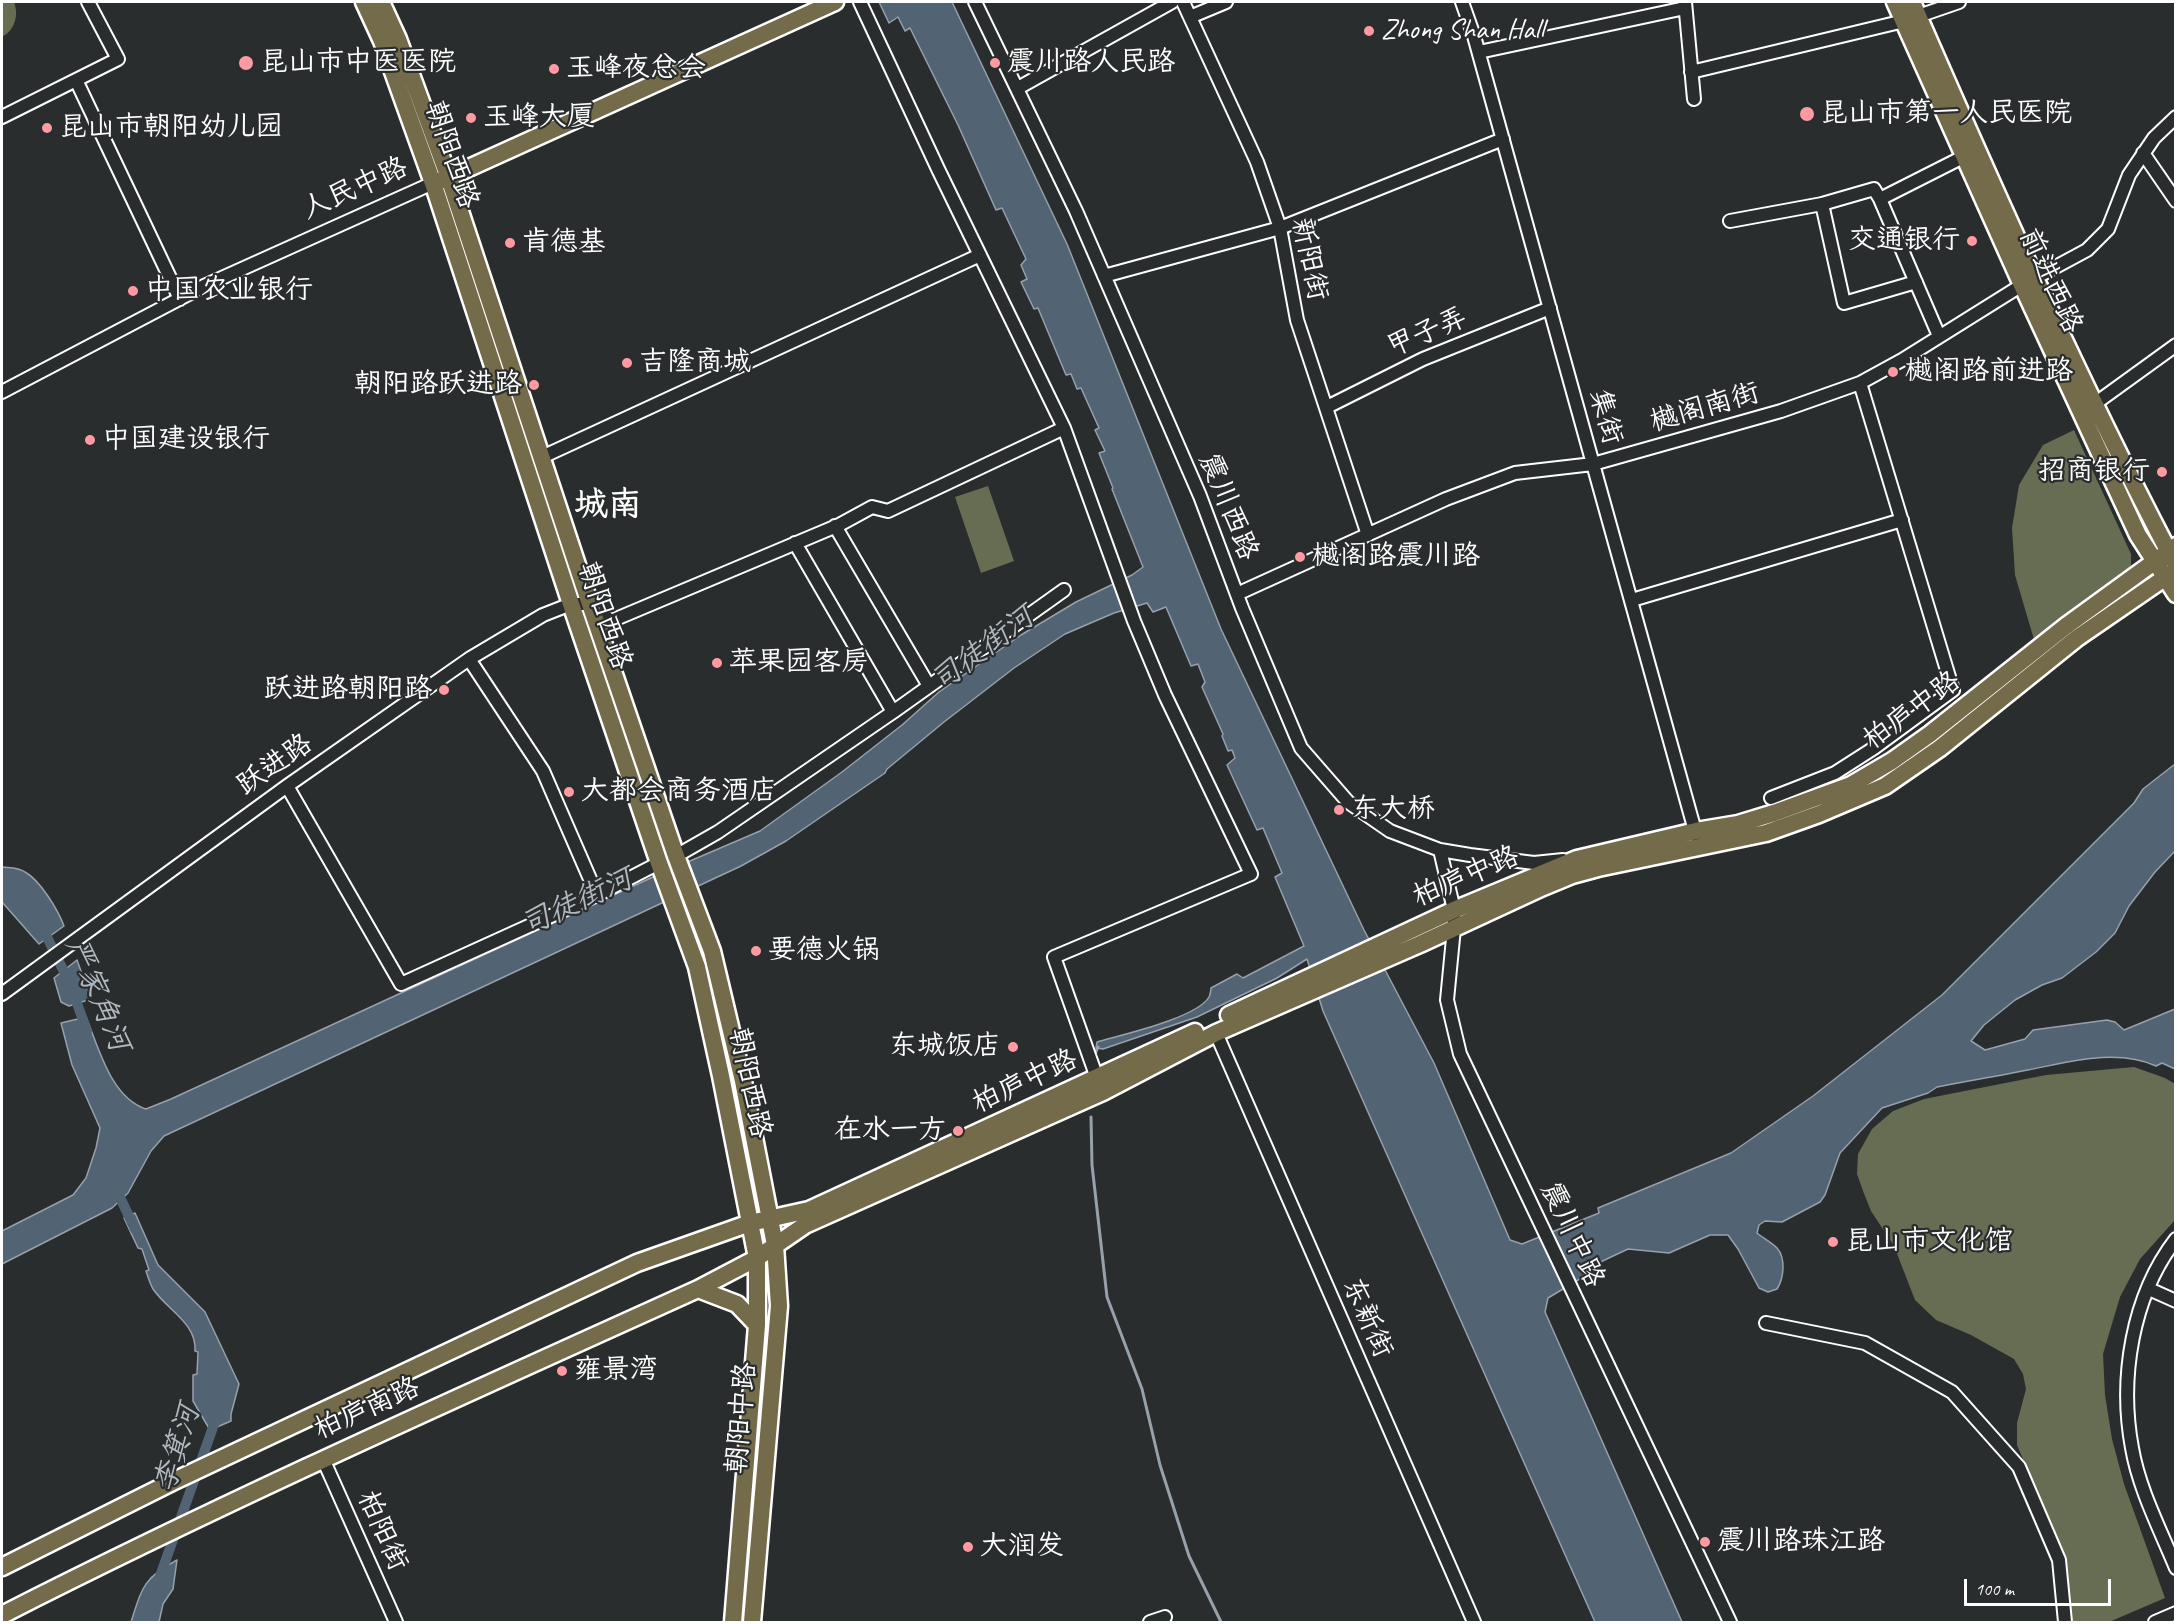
<!DOCTYPE html>
<meta charset="utf-8">
<style>
body{margin:0}
#map{position:relative;width:2177px;height:1624px;overflow:hidden;background:#2a2d2e;font-family:Caveat,sans-serif}
canvas{display:block}
.frame{position:absolute;inset:0;border:3px solid #fff;pointer-events:none}
.scale{position:absolute;left:1964px;top:1579px;width:147px;height:27px;box-sizing:border-box;border:3px solid #fff;border-top:0;padding-left:8px;font-size:18px;line-height:21px;white-space:nowrap;color:#fff;-webkit-text-stroke:4px #2a2d2e;paint-order:stroke}
</style>
<div id="map">
<canvas width="2177" height="1624"></canvas>
<div class="frame"></div>
<div class="scale">100 m</div>
</div>
<script>
const ctx = document.querySelector('canvas').getContext('2d');
ctx.lineJoin = 'round';
function fill(path, color) {
  ctx.fillStyle = color;
  ctx.fill(path, 'evenodd');
}
function stroke(path, color, width, dash) {
  ctx.strokeStyle = color;
  ctx.lineWidth = width;
  ctx.lineCap = dash ? 'butt' : 'round';
  ctx.setLineDash(dash || []);
  ctx.stroke(path);
}
function drawText(font, color, halo, rows, align = 'center') {
  ctx.font = font + ' Caveat,"LXGW WenKai TC",sans-serif';
  ctx.lineWidth = 4.5;
  ctx.setLineDash([]);
  ctx.textBaseline = 'middle';
  ctx.strokeStyle = halo;
  ctx.fillStyle = color;
  for (const [text, x, y, turn = 0] of rows) {
    ctx.save();
    ctx.translate(x, y);
    ctx.rotate((+turn || 0) * Math.PI / 180);
    ctx.textAlign = isNaN(turn) ? turn : align;
    if (halo) ctx.strokeText(text, 0, 0);
    ctx.fillText(text, 0, 0);
    ctx.restore();
  }
}
fill(new Path2D(`
 M2 2H14C19 15 15 30 2 37Z
 M2074 430 2131 554V569L2035 643 2015 575 2012 528 2019 485 2043 445Z
 M988 486 1014 561 981 573 955 497Z
 M2134 1067 2165 1078 2175 1084V1220L2140 1259 2120 1297 2103 1354 2105 1395 2112 1439 2124 1484 2165 1598 2109 1622H2069L2063 1555 2017 1445V1423L2026 1389 2023 1374 2014 1359 1971 1335 1936 1320 1915 1300 1894 1246 1871 1211 1863 1191 1857 1174 1858 1154 1872 1129 1893 1111 1924 1099 2046 1075Z`), '#666d53');
const water = new Path2D(`
 M879 2H952L1067 244 1221 629 1364 930 1434 1063 1510 1240 1522 1244 1599 1213 1598 1208 1731 1153 1813 1096 1942 995 2134 803 2143 789 2175 764V851L2155 872 2129 906 2115 933 2096 952 2062 978 2042 985 2015 1000 1984 1025 1971 1041 1985 1050 2025 1039 2033 1030 2107 1020 2115 1022 2124 1030 2175 1009V1069L2162 1063 2156 1066C2117 1048 2069 1062 2028 1070 1998 1076 1968 1081 1937 1087L1928 1093 1882 1108 1840 1153 1825 1195 1820 1202 1782 1222 1765 1221 1759 1225 1757 1233C1763 1238 1771 1242 1777 1248 1786 1258 1784 1278 1777 1289L1768 1292 1759 1288 1738 1249 1728 1235H1710L1669 1253 1628 1249 1594 1265 1588 1274 1548 1298 1545 1312 1682 1622H1595L1323 1011 1307 959 1277 978 1197 1017 1103 1049 1096 1048 1097 1042C1121 1035 1197 1018 1209 997 1210 996 1211 989 1211 988L1237 974 1243 978 1304 946 1275 877 1282 873 1263 828 1257 830 1227 765 1235 758 1232 750 1228 751 1222 736 1223 734 1202 687 1205 682 1198 664 1191 666 1166 607 1153 612 1147 603 1114 613 1065 634 1014 668 944 722 887 769 885 773 786 841 741 866 164 1136 151 1151 128 1193 112 1208 2 1264V1231L73 1195 86 1178 96 1148 100 1128 72 1065 61 1023 86 1017C99 1048 111 1098 146 1109L171 1099 655 876 760 831 842 772 902 725 939 692 1021 635 1076 602 1132 575 1143 567 1112 489 1113 488 1099 453 1105 451 1095 430 1099 428 1081 388 1077 389 1071 374 1066 375 1038 308 1034 309 1021 282 1027 279 1021 265 1026 259 1002 208 996 210 958 125 910 28 905 31 898 17 889 23Z
 M2 867C9 868 18 867 25 872 40 880 58 910 64 926L39 944 2 902Z
 M77 960 91 999 69 1006 61 1002 54 978Z
 M135 1213 158 1265 205 1312 239 1384 231 1414V1421L210 1430 193 1401V1375L197 1374 198 1352 195 1351C197 1323 167 1310 153 1289 150 1284 148 1277 146 1271L149 1270 142 1249 138 1248 124 1218Z
 M177 1560 173 1589 163 1604 159 1622H131C142 1588 143 1578 177 1560Z`);
fill(water, '#526374');
stroke(water, '#97a1ac', 1.5);
stroke(new Path2D(`
 M1095 1054 1098 1047
 M1091 1117 1092 1165 1107 1297 1142 1389 1160 1465 1189 1556 1221 1622`), '#97a1ac', 3);
stroke(new Path2D(`
 M42 927 70 984 87 1031
 M116 1189 135 1229
 M159 1579 217 1416`), '#526374', 10);
const minor = new Path2D(`
 M860 2 938 169 1064 428 1134 621 1165 695 1251 874 1054 957 1097 1078
 M975 2 1076 211 1200 496 1242 608 1301 748 1348 802 1390 831 1440 850 1470 855 1534 863 1563 860
 M1183 2 1257 162 1280 228 1297 320 1368 535
 M1462 2 1474 36 1697 838
 M1685 2 1694 99
 M1190 17 1226 2
 M1479 52 1685 8
 M1691 72 1904 21 1959 2
 M76 80 180 299
 M1018 88 1172 2
 M2 117 118 59 88 2
 M2143 153 2176 201
 M1880 199 1874 189 1822 204 1844 303 1916 282
 M1730 221 1822 204
 M1104 276 1280 228 1503 139
 M1939 336 1880 199 1965 156
 M2 392 204 286 433 183
 M1327 407 1423 359 1550 308
 M2089 408 2176 345
 M542 457 980 255
 M835 526 929 686
 M1237 594 1446 499 1515 473 1593 464 1781 411 1860 383 1902 360 2022 285 2087 250 2108 229 2129 175 2154 138 2176 117
 M1632 600 1902 520
 M469 659 543 771 597 895
 M893 712 1064 590
 M287 786 401 984 597 895 659 863
 M1771 798 1835 773 1874 748 1953 690 1860 383
 M1440 850 1454 910V928L1447 1000 1460 1054 1730 1622
 M676 856 718 832 893 712 795 543
 M2 994 287 786 469 659 543 615 571 604H590L611 621 839 525 872 507 888 511 1064 428
 M1216 1033 1474 1622
 M2176 1239C2132 1296 2119 1378 2132 1448 2139 1489 2160 1529 2176 1568
 M2149 1289 2176 1301
 M1766 1323 1865 1343 1952 1392 2019 1467 2059 1560 2065 1622
 M323 1459 396 1622
 M1150 1622 1165 1617
 M2155 1622 2176 1613`);
const major = new Path2D(`
 M364 2 382 41 433 183 571 604 659 863 697 967 721 1076 757 1258V1325L733 1622
 M381 2 398 39 449 178 590 604 676 856 712 951 743 1081 775 1245 779 1306 752 1622
 M1895 2 2022 285 2138 535 2176 594
 M1912 2C1994 190 2078 379 2173 560
 M440 181 835 2
 M1229 1015 1454 910 1577 859 1696 831 1738 824 1774 813 1851 785 1892 761 1930 734 2066 626 2176 546
 M698 1289 737 1304 757 1325
 M2 1567 172 1482 637 1263 750 1223 809 1210 1195 1032
 M2 1615C230 1499 464 1395 698 1289L757 1258 805 1225 1103 1092 1216 1033 1420 944 1543 887 1572 875 1598 868 1766 833 1819 814 1885 786 1940 748 2077 638 2176 570`);
stroke(minor, '#fff', 16);
stroke(major, '#fff', 21);
stroke(minor, '#2a2d2e', 12);
stroke(major, '#746b4b', 16);
for (const [x, y, r, color] of [
 [1369,31,6,"#ff9aa2"],
 [246,63,8,"#ff9aa2"],
 [995,63,6,"#ff9aa2"],
 [554,69,6,"#ff9aa2"],
 [1807,114,8,"#ff9aa2"],
 [471,118,6,"#ff9aa2"],
 [47,128,6,"#ff9aa2"],
 [1972,241,6,"#ff9aa2"],
 [510,243,6,"#ff9aa2"],
 [133,291,6,"#ff9aa2"],
 [627,363,6,"#ff9aa2"],
 [1893,372,6,"#ff9aa2"],
 [534,385,6,"#ff9aa2"],
 [90,440,6,"#ff9aa2"],
 [2162,472,6,"#ff9aa2"],
 [1300,557,6,"#ff9aa2"],
 [717,663,6,"#ff9aa2"],
 [444,690,6,"#ff9aa2"],
 [569,792,6,"#ff9aa2"],
 [1339,810,6,"#ff9aa2"],
 [756,951,6,"#ff9aa2"],
 [1013,1047,6,"#ff9aa2"],
 [958,1131,6,"#ff9aa2"],
 [1833,1242,6,"#ff9aa2"],
 [562,1371,6,"#ff9aa2"],
 [1705,1542,6,"#ff9aa2"],
 [968,1547,6,"#ff9aa2"]
]) {
  const dot = new Path2D();
  dot.arc(x, y, r, 0, 2 * Math.PI);
  ctx.fillStyle = color;
  ctx.fill(dot);
  stroke(dot, '#2a2d2e', 2);
}
drawText('28px', '#fff', '#2a2d2e', [
 ["Zhong Shan Hall",1381,31],
 ["昆山市中医医院",260,63],
 ["震川路人民路",1007,63],
 ["玉峰夜总会",566,69],
 ["昆山市第一人民医院",1820,114],
 ["玉峰大厦",483,118],
 ["昆山市朝阳幼儿园",59,128],
 ["交通银行",1960,241,"right"],
 ["肯德基",522,243],
 ["中国农业银行",145,291],
 ["吉隆商城",639,363],
 ["樾阁路前进路",1905,372],
 ["朝阳路跃进路",522,385,"right"],
 ["中国建设银行",102,440],
 ["招商银行",2150,472,"right"],
 ["樾阁路震川路",1312,557],
 ["苹果园客房",729,663],
 ["跃进路朝阳路",432,690,"right"],
 ["大都会商务酒店",581,792],
 ["东大桥",1351,810],
 ["要德火锅",768,951],
 ["东城饭店",1001,1047,"right"],
 ["在水一方",946,1131,"right"],
 ["昆山市文化馆",1845,1242],
 ["雍景湾",574,1371],
 ["震川路珠江路",1717,1542],
 ["大润发",980,1547]
], 'left');
drawText('28px', '#fff', '#2a2d2e', [
 ["朝阳西路",451,155,71],
 ["人民中路",355,189,-24],
 ["新阳街",1309,259,78],
 ["前进西路",2050,281,65],
 ["甲子弄",1427,333,-23],
 ["樾阁南街",1705,408,-16],
 ["集街",1605,417,74],
 ["震川西路",1228,507,68],
 ["朝阳西路",604,616,71],
 ["柏庐中路",1912,711,-36],
 ["跃进路",275,765,-35],
 ["柏庐中路",1466,877,-23],
 ["柏庐中路",1025,1082,-25],
 ["朝阳西路",749,1083,78],
 ["震川中路",1572,1235,65],
 ["东新街",1367,1318,66],
 ["柏庐南路",367,1409,-24],
 ["朝阳中路",742,1418,-85],
 ["柏阳街",382,1531,66]
]);
drawText('italic 30px', '#b1b9c0', '#2a2d2e', [
 ["司徒街河",983,650,-37],
 ["司徒街河",577,903,-25],
 ["严家角河",97,995,67],
 ["李箕河",178,1449,-73]
]);
drawText('bold 34px', '#fff', '#2a2d2e', [
 ["城南",608,506]
]);
</script>
